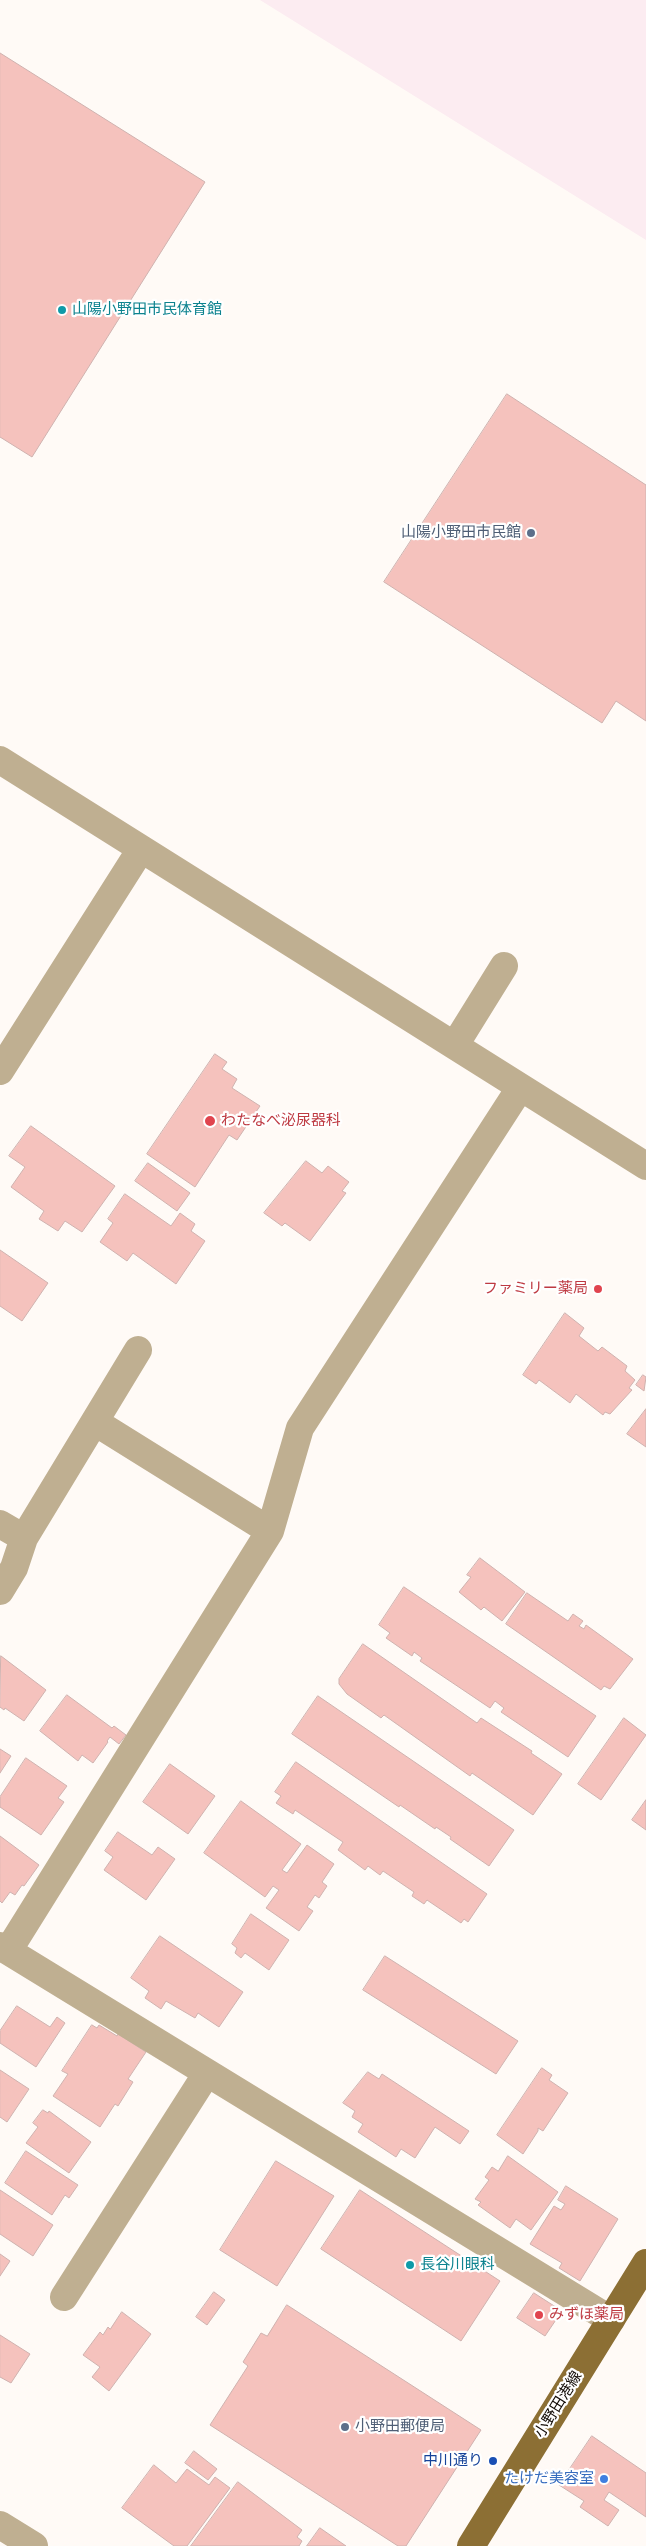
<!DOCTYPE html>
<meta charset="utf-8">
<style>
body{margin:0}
canvas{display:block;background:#fffaf6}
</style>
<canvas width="646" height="2546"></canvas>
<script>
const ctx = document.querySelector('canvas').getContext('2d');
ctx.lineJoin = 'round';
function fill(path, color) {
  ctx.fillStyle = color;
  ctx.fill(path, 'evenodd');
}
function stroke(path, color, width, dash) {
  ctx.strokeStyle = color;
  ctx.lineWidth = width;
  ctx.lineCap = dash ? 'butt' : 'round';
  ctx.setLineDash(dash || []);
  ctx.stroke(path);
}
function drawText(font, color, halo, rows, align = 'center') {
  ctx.font = font + ' "Nunito Sans","Noto Sans JP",sans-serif';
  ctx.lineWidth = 4.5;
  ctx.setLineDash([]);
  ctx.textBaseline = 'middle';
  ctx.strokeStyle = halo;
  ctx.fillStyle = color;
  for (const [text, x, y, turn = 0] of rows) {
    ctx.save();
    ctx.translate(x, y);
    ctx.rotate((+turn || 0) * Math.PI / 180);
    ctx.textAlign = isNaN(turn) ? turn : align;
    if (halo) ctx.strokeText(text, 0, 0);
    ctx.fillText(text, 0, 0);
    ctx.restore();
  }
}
fill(new Path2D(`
 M260 0H646V240Z`), '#fcecf1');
const building = new Path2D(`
 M0 53 205 182 32 457 0 437Z
 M507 394 646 485V721L616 701 602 723 384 582Z
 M215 1054 227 1062 222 1069 237 1079 232 1088 260 1106 237 1140 229 1135 195 1187 147 1154Z
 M31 1126 115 1186 82 1232 65 1221 58 1231 39 1219 44 1211 11 1187 25 1167 9 1156Z
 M306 1161 322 1173 328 1166 349 1182 342 1191 346 1193 310 1241 285 1223 282 1226 264 1213Z
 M148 1163 190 1193 177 1211 135 1181Z
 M125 1194 171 1226 180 1213 195 1224 191 1231 205 1241 176 1284 133 1253 127 1261 100 1242 113 1223 108 1219Z
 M0 1250 48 1283 22 1321 0 1306Z
 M565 1313 584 1328 579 1336 598 1351 602 1347 627 1366 625 1371 635 1380 629 1388 632 1390 610 1414 605 1412 603 1415 576 1394 570 1403 539 1380 536 1384 523 1375Z
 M643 1375 646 1377 644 1391 636 1385Z
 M646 1409V1447L627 1434Z
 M480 1558 525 1592 502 1621 484 1607 481 1610 459 1592 471 1577 467 1575Z
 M404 1587 596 1716 568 1757 501 1712 504 1708 495 1701 490 1708 420 1661 422 1658 414 1652 412 1656 386 1638 390 1633 379 1625Z
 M527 1593 568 1621 573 1614 583 1621 579 1626 584 1629 586 1625 633 1659 610 1689 604 1686 601 1690 506 1624Z
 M363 1644 477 1723 481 1718 532 1751 531 1753 562 1774 533 1815 472 1773 470 1776 384 1715 381 1718 347 1694 339 1684V1679Z
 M1 1656 46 1690 24 1721 5 1708 4 1710 0 1707Z
 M67 1695 112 1728 114 1726 126 1735 119 1744 110 1737 107 1741 108 1742 93 1763 82 1755 78 1761 40 1731Z
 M318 1696 514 1830 489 1866 450 1839 451 1837 436 1827 435 1829 400 1805 399 1807 292 1734Z
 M624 1718 646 1735 601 1800 578 1784Z
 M0 1749 11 1756 0 1773Z
 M26 1758 67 1786 58 1798 64 1802 41 1835 0 1807V1797Z
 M296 1762 487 1894 468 1922 464 1919 461 1923 427 1900 424 1904 412 1896 414 1892 383 1871 380 1875 368 1866 365 1870 338 1850 343 1842 295 1810 293 1814 276 1803 281 1796 275 1792Z
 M170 1764 215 1796 188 1834 143 1802Z
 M646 1800V1830L632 1820Z
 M241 1801 301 1844 282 1870 287 1873 307 1845 334 1864 322 1882 327 1886 319 1898 315 1895 307 1907 313 1911 299 1931 266 1908 279 1890 273 1886 265 1897 204 1853Z
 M118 1832 152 1855 158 1847 175 1859 146 1900 104 1870 113 1857 105 1851Z
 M0 1836 39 1865 24 1886 22 1885 15 1895 10 1892 2 1903 0 1901Z
 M251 1914 289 1940 269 1970 245 1953 241 1958 235 1953 237 1948 232 1944Z
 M160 1936 243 1992 219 2027 198 2013 195 2018 166 2001 161 2009 145 1998 149 1991 131 1978Z
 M385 1956 518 2041 496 2074 363 1990Z
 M17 2006 50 2027 57 2017 65 2023 36 2067 0 2043V2031Z
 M92 2025 97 2028 99 2025 117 2036 118 2034 146 2052 128 2079 133 2082 118 2106 115 2104 100 2127 53 2096 68 2074 62 2071Z
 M542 2068 552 2075 549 2080 568 2093 543 2131 538 2128V2131L523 2154 497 2135Z
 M0 2070 29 2089 7 2122 0 2117Z
 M368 2072 379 2079 382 2074 469 2131 460 2144 435 2127 415 2158 401 2149 396 2157 358 2132 363 2124 352 2117 355 2111 343 2103Z
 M43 2110 48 2113 49 2111 91 2142 69 2173 26 2143 38 2127 33 2123Z
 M26 2151 78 2185 69 2198 65 2195 52 2215 5 2183Z
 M508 2156 558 2192 531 2230 516 2219 510 2228 478 2205 481 2202 475 2199 489 2180 485 2177 492 2167 498 2171Z
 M276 2161 334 2196 277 2286 220 2250Z
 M566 2186 618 2219 580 2281 559 2268 562 2263 530 2244 554 2206 561 2210 565 2204 558 2200Z
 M0 2190 53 2225 33 2256 0 2234Z
 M360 2190 500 2281 461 2341 321 2249Z
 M0 2254 10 2261 0 2276Z
 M214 2292 225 2300 207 2325 196 2317Z
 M534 2293 562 2311 545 2336 517 2318Z
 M287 2305 481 2430 406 2546H398L210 2425 248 2366 243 2362 261 2333 267 2336Z
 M122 2312 151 2334 109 2391 92 2377 100 2367 83 2355 100 2332 103 2335 108 2327 110 2329Z
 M0 2335 30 2354 11 2383 0 2377Z
 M592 2436 646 2473V2517L609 2492 604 2500 619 2510 608 2526 580 2507 584 2501 559 2485Z
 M194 2451 217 2469 208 2480 185 2463Z
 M154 2465 176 2483 187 2469 209 2485 215 2477 230 2488 187 2546H174L122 2508Z
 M238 2482 302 2530 297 2537 302 2541 299 2546H191Z
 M320 2528 346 2546H307Z`);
fill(building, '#f5c2bd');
stroke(building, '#cfb2af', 1);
stroke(new Path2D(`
 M0 760 646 1166
 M455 1045 504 966
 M0 1071 141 849
 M95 1422 270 1531
 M0 1524 24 1538
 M0 1591 14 1568 24 1538 138 1350
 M0 1946 611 2320
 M8 1951 270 1531 300 1428 520 1088
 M64 2297 207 2073
 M0 2525 34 2546`), '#bfaf91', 28);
stroke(new Path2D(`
 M471 2546 646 2263`), '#8c6f34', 28);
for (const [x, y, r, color] of [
 [62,310,5,"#0f9aa8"],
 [531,533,5,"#5c6f8a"],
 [210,1121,6,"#e0444e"],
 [598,1289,5,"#e0444e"],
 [410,2265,5,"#0f9aa8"],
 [539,2315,5,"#e0444e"],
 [345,2427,5,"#5c6f8a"],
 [493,2461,5,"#1a4fb4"],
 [604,2479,5,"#3f7fe0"]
]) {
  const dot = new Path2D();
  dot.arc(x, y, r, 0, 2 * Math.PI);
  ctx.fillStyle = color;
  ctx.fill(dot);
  stroke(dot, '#fff', 2);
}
drawText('15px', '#0d838f', '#fff', [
 ["山陽小野田市民体育館",72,310],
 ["長谷川眼科",420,2265]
], 'left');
drawText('15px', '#4e5e75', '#fff', [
 ["山陽小野田市民館",521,533],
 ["小野田郵便局",355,2427,"left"]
], 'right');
drawText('15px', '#be3a42', '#fff', [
 ["わたなべ泌尿器科",221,1121],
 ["ファミリー薬局",588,1289,"right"],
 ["みずほ薬局",549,2315]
], 'left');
drawText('15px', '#110a05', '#fff', [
 ["小野田港線",559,2405,-58]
]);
drawText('15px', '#164399', '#fff', [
 ["中川通り",483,2461]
], 'right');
drawText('15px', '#366cbe', '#fff', [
 ["たけだ美容室",594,2479]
], 'right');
</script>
